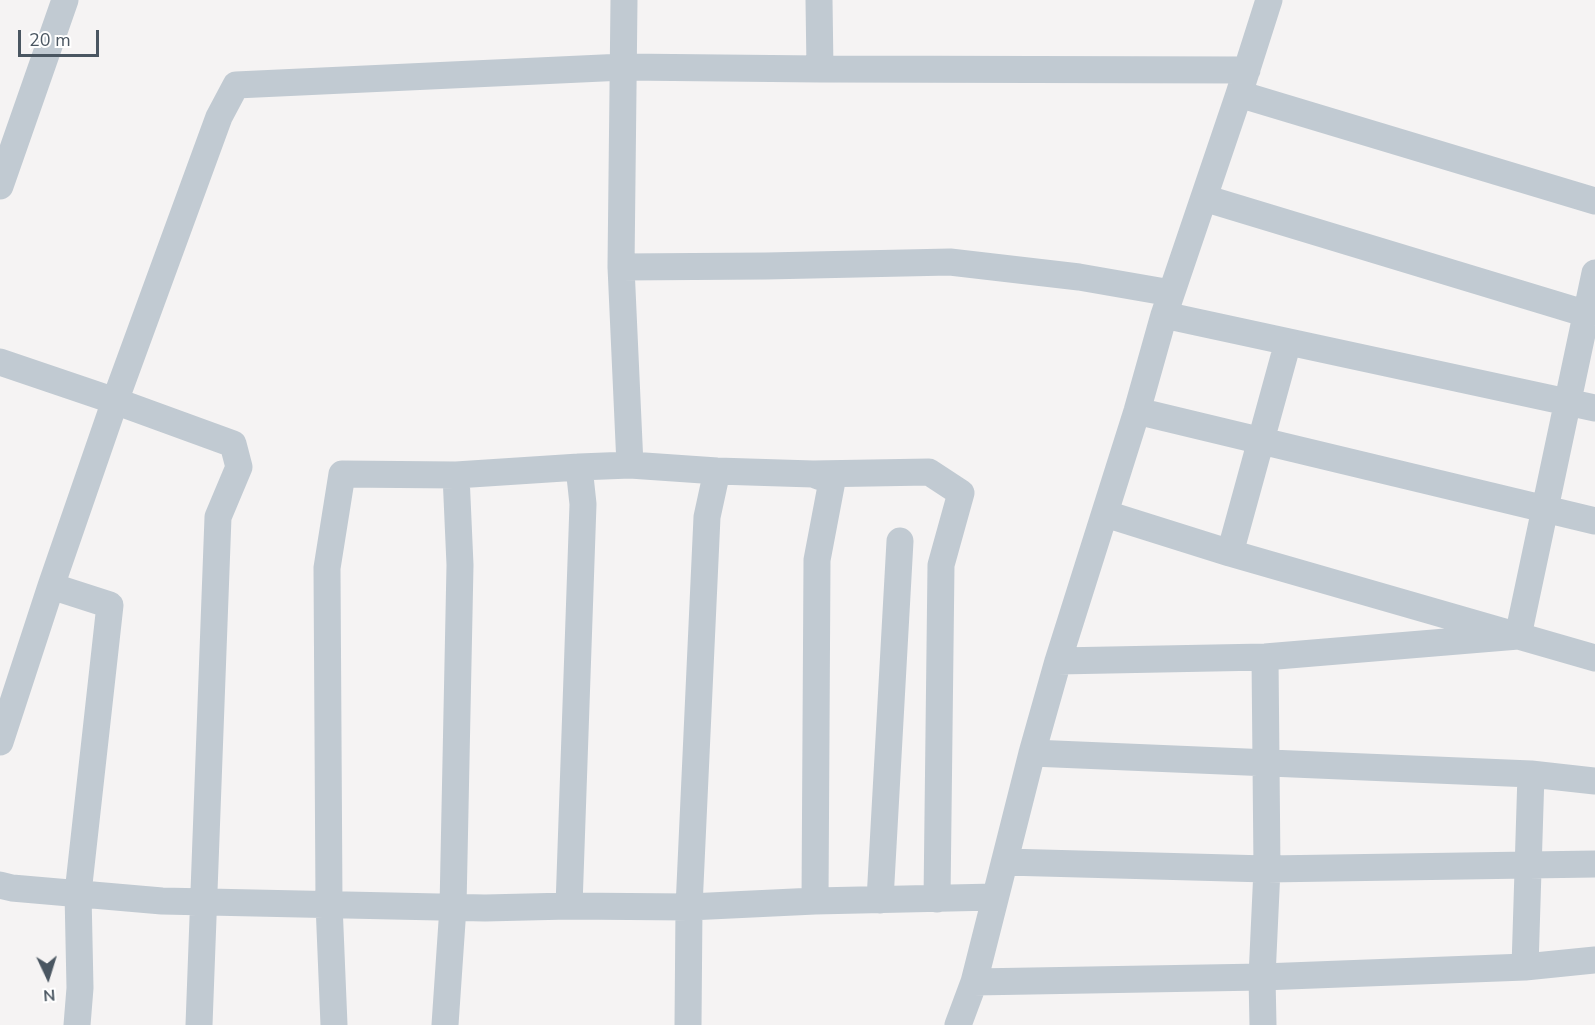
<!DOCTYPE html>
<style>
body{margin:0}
#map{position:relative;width:1595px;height:1025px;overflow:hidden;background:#f5f3f3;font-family:"Nunito Sans",sans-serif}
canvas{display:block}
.north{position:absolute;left:18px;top:947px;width:60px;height:60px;-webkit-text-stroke:4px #fff;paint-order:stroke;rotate:176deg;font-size:16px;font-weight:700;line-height:24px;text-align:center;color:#4a5661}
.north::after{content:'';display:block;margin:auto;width:21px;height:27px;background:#4a5661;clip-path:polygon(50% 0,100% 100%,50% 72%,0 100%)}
.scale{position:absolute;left:18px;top:30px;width:81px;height:27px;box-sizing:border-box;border:3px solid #4a5661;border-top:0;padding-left:8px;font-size:18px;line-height:21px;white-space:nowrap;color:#4a5661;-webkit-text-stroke:4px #fff;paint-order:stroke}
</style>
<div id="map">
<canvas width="1595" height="1025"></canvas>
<div class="north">N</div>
<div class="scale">20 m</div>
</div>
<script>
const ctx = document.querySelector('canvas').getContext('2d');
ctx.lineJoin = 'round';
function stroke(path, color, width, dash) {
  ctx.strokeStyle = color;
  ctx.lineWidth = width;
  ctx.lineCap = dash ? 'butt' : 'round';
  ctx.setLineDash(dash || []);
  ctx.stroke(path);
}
stroke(new Path2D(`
 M624 0 621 267 630 465
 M819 0 820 69
 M1239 94 1595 201
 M0 186 65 0
 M1204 198 1587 314
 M621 267 766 266 950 262 1079 277 1171 293
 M1164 315 1595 408
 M0 362 115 401 233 444 239 467 218 517 199 1025
 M1137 411 1595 521
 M813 474 832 481 817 560 815 901
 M1106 514 1230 553 1595 658
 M1230 553 1288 342
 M51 586 110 605 78 893 80 988 77 1025
 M1058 661 1265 657 1518 636 1595 273
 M0 742 51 586 115 401 219 117 236 85 624 67 820 69 1247 70
 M1032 753 1531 774 1595 781
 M1005 862 1267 869 1595 864
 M0 885 12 888 162 901 485 908 569 906 689 907 815 901 995 897
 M880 900 900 541
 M569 906 583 504 579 467
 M1525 967 1531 774
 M974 982 1262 977 1525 967 1595 960
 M334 1025 329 904 327 568 342 474 456 475 579 467 630 465 717 471 813 474 929 472 961 493 941 565 937 899
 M445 1025 453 907 460 565 456 475
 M688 1025 689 907 707 517 717 471
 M958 1025 974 982 1032 753 1058 661 1137 411 1164 315 1239 94 1269 0
 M1263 1025 1262 977 1267 869 1265 657`), '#c1cad2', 27);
</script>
